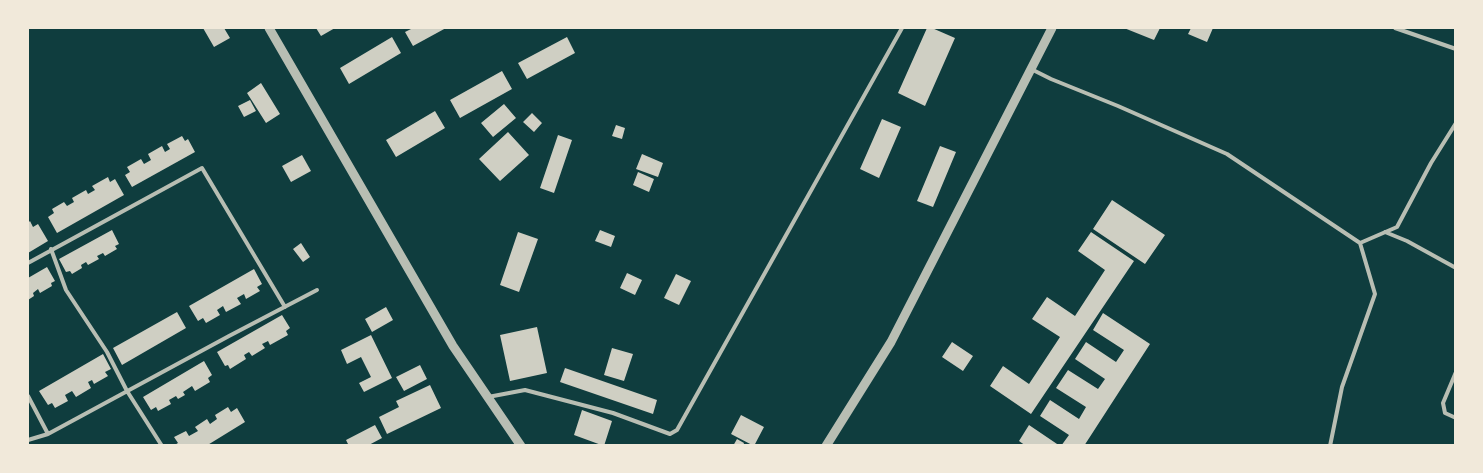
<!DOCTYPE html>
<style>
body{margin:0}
#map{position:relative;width:1483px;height:473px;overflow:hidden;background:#0f3d3e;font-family:"Fira Sans",sans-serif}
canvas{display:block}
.frame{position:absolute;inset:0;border:29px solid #f1e9da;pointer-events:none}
</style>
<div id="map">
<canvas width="1483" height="473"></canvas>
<div class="frame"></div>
</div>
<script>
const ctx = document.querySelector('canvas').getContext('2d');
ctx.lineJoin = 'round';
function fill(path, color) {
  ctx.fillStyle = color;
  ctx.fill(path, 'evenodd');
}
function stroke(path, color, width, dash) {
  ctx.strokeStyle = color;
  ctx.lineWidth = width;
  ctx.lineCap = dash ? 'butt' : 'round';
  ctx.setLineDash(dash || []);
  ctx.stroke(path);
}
fill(new Path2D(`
 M203 28H224L230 38 214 47Z
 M316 28H335L321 36Z
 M413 28H446L413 46 405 32Z
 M927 28H932L955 38 925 106 898 93Z
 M1124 28H1160L1154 40Z
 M1191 28H1213L1207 42 1188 34Z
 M392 37 401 53 349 84 340 68Z
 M567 37 575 53 527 79 518 63Z
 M502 71 512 89 460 118 450 100Z
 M261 83 280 114 266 123 247 93Z
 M250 100 256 111 244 117 238 106Z
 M504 104 516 118 493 137 481 123Z
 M435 111 445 128 396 157 386 140Z
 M532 113 542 123 534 132 523 122Z
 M882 119 901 127 879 178 860 169Z
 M616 125 625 128 622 139 612 136Z
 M508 132 529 155 500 181 479 159Z
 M558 135 572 140 554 193 540 188Z
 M182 136 185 141 188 139 195 152 132 187 125 175 130 172 127 167 141 159 144 164 151 160 148 154 162 146 165 152 170 149 167 144Z
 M940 146 956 152 933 207 917 201Z
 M642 154 663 163 658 177 636 169Z
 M302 155 311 171 291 182 282 166Z
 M638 172 654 179 649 192 633 185Z
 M108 177 110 182 115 179 124 195 57 233 48 217 54 213 52 209 64 202 67 206 74 202 72 198 86 190 88 194 95 190 92 186Z
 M1112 200 1165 235 1145 264 1093 229Z
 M30 221 33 227 38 224 48 241 28 253V223Z
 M112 230 119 244 115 246 117 249 105 256 103 253 97 256 99 259 88 265 86 262 81 265 82 268 72 274 70 271 66 272 59 259Z
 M600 230 615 236 611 247 595 241Z
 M518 232 538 239 519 292 500 285Z
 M1091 232 1134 261 1031 414 990 386 1003 366 1029 384 1060 337 1032 319 1047 297 1075 316 1105 270 1078 251Z
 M301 243 310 257 303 262 293 249Z
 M47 267 55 281 51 283 52 286 40 293 38 289 33 293 34 296 28 300V278Z
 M254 269 262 284 257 287 260 291 246 299 244 294 237 298 241 304 226 312 223 306 217 310 220 315 206 323 203 318 198 321 189 306Z
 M627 273 642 280 635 295 620 288Z
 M676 274 691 281 679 305 664 298Z
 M386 307 393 320 372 332 365 319Z
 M177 312 186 328 122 365 113 348Z
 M1103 313 1150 344 1084 446H1061L1069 435 1040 416 1050 400 1079 419 1086 407 1056 388 1068 370 1098 389 1105 379 1075 359 1086 342 1116 362 1124 350 1093 330Z
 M282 315 290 328 286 331 288 335 270 345 268 341 262 344 265 348 252 356 249 352 244 355 246 359 230 369 228 365 225 366 217 352Z
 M537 327 547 373 510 381 500 335Z
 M371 335 392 378 364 392 359 383 371 377 361 357 347 364 341 350Z
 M952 342 973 356 963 371 942 357Z
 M612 348 633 354 624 381 604 375Z
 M103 354 111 369 105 372 108 376 94 384 92 380 88 382 91 388 76 397 72 391 65 395 68 401 55 408 52 403 48 405 39 391Z
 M204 361 212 375 208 378 210 382 195 391 192 386 183 392 185 395 178 399 176 396 169 400 171 404 158 411 156 407 151 410 143 397Z
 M420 365 427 379 404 391 396 377Z
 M565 368 657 400 653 414 560 382Z
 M430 385 441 408 387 434 379 417 399 407 396 401Z
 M228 407 231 412 237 408 245 422 206 446H173L178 443 174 437 186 431 189 436 198 431 195 427 207 419 210 424 217 419 215 415Z
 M582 410 612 421 604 446 574 435Z
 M741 415 764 427 754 446 731 434Z
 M375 425 382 438 367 446H349L346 440Z
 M1029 425 1060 446H1026L1019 441Z
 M737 439 744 443 743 446H733Z`), '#cfcfc3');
stroke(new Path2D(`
 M1395 28 1456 49
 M1031 69 1051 79 1118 106 1227 154 1360 243 1397 227 1431 163 1456 123
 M1385 232 1407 241 1456 268
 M51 249 66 290 107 352 127 391 162 446
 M28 263 202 168 285 307
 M1456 372 1443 403 1445 413 1456 418
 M28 396 48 434 28 440
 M488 397 525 390 613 413 670 434 677 430 902 28
 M48 434 229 336 317 290
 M1330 446 1342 387 1375 294 1360 243`), '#b8beb3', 4);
stroke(new Path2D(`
 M269 28 453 346 521 446
 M826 446 891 342 1052 28`), '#b8beb3', 9);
</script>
